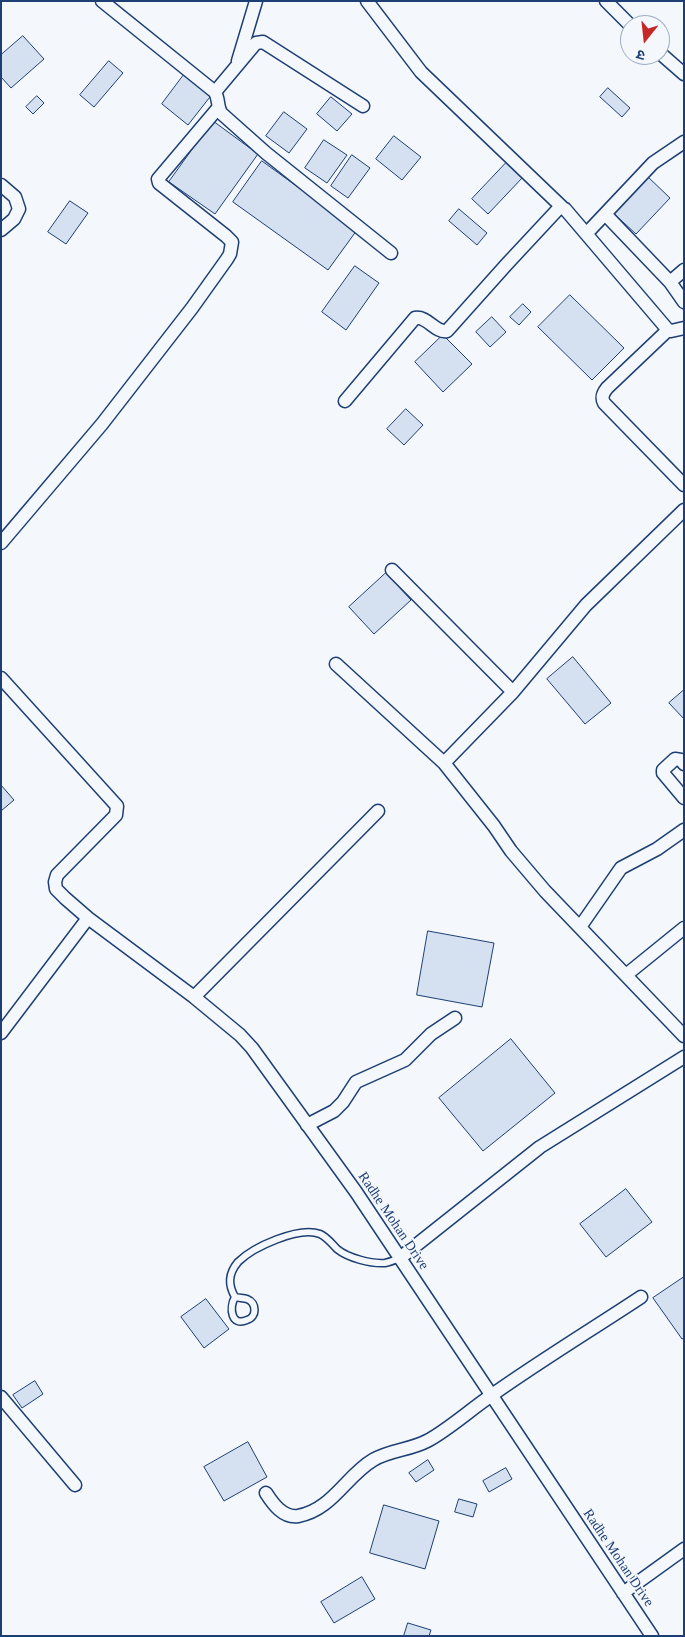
<!DOCTYPE html>
<meta charset="utf-8">
<style>
body{margin:0}
#map{position:relative;width:685px;height:1637px;overflow:hidden;background:#f4f7fb;font-family:Georgia,"Noto Sans Devanagari",serif}
canvas{display:block}
.frame{position:absolute;inset:0;border:2px solid #1d3f73;pointer-events:none}
.north{position:absolute;left:620px;top:15px;width:50px;height:50px;box-sizing:border-box;background:#f4f7fb;border:1px solid #9eadc5;border-radius:50%;rotate:196deg;font-size:14px;font-weight:700;line-height:20px;text-align:center;color:#1d3f73}
.north::after{content:'';display:block;margin:auto;width:18px;height:22px;background:#c62828;clip-path:polygon(50% 0,100% 100%,50% 72%,0 100%)}
</style>
<div id="map">
<canvas width="685" height="1637"></canvas>
<div class="frame"></div>
<div class="north">उ</div>
</div>
<script>
const ctx = document.querySelector('canvas').getContext('2d');
ctx.lineJoin = 'round';
function fill(path, color) {
  ctx.fillStyle = color;
  ctx.fill(path, 'evenodd');
}
function stroke(path, color, width, dash) {
  ctx.strokeStyle = color;
  ctx.lineWidth = width;
  ctx.lineCap = dash ? 'butt' : 'round';
  ctx.setLineDash(dash || []);
  ctx.stroke(path);
}
function drawText(font, color, halo, rows, align = 'center') {
  ctx.font = font + ' Georgia,serif';
  ctx.lineWidth = 4;
  ctx.setLineDash([]);
  ctx.textBaseline = 'middle';
  ctx.strokeStyle = halo;
  ctx.fillStyle = color;
  for (const [text, x, y, turn = 0] of rows) {
    ctx.save();
    ctx.translate(x, y);
    ctx.rotate((+turn || 0) * Math.PI / 180);
    ctx.textAlign = isNaN(turn) ? turn : align;
    if (halo) ctx.strokeText(text, 0, 0);
    ctx.fillText(text, 0, 0);
    ctx.restore();
  }
}
const building = new Path2D(`
 M23 36 44 59 11 88 1 77V55Z
 M109 61 123 73 94 107 80 95Z
 M186 72 213 93 188 125 162 104Z
 M608 88 630 108 622 117 600 97Z
 M37 96 44 103 33 114 26 107Z
 M331 97 352 114 337 131 317 114Z
 M284 112 307 129 289 153 266 136Z
 M213 121 258 154 215 214 169 182Z
 M394 136 421 157 402 180 376 159Z
 M324 140 347 155 327 183 305 168Z
 M352 155 370 168 348 198 331 186Z
 M262 161 357 230 328 270 233 202Z
 M507 162 523 177 488 214 472 199Z
 M646 175 670 198 636 234 611 211Z
 M70 201 88 213 66 244 48 232Z
 M459 209 487 233 477 245 449 221Z
 M355 266 379 283 346 330 322 312Z
 M570 295 624 348 592 380 538 327Z
 M523 304 531 312 519 325 510 317Z
 M492 317 506 332 490 347 476 332Z
 M443 335 472 364 443 392 415 362Z
 M406 409 423 425 404 445 387 429Z
 M386 573 411 600 374 634 349 607Z
 M573 657 611 703 585 724 547 679Z
 M684 690V719L669 703Z
 M1 785 14 800 1 811Z
 M428 931 494 943 482 1007 417 995Z
 M511 1039 555 1093 483 1151 439 1098Z
 M626 1189 652 1222 606 1257 580 1224Z
 M684 1277V1338L682 1339 653 1298Z
 M206 1299 229 1329 204 1348 181 1317Z
 M35 1381 43 1394 22 1408 13 1395Z
 M248 1442 267 1477 224 1501 204 1467Z
 M428 1460 434 1470 416 1482 409 1473Z
 M506 1468 512 1479 489 1492 483 1481Z
 M459 1499 477 1504 473 1517 455 1512Z
 M384 1505 439 1521 425 1569 370 1553Z
 M362 1577 375 1599 334 1623 321 1602Z
 M408 1623 431 1630 429 1636H404Z`);
fill(building, '#d5e0f0');
stroke(building, '#1d3f73', 1);
const lane = new Path2D(`
 M235 1297C239 1298 244 1298 247 1299 257 1303 257 1317 247 1320 231 1327 229 1308 235 1297 228 1285 228 1274 238 1262 253 1247 299 1226 320 1234 327 1237 332 1244 337 1249 348 1258 371 1264 385 1263 390 1262 395 1260 400 1258`);
const street = new Path2D(`
 M102 1 215 92C219 99 217 106 221 113L266 153 391 253
 M367 1 421 72 562 207
 M606 1 630 25
 M660 53 684 74
 M238 61 256 1
 M215 92 256 43 263 42 363 106
 M1 185 15 197 19 209 14 219 1 230
 M605 214 670 282 684 302
 M587 233 653 163 684 142
 M670 282 684 270
 M668 330 607 388C603 393 601 397 604 403L684 485
 M345 401 415 318C428 316 435 333 447 331L506 265 560 207 565 209 668 330 671 331 684 328
 M684 510 586 605 513 692 444 763 494 826 511 851 545 891 684 1036
 M1 543 102 424 192 308 227 259 230 254 232 242 226 236 159 183 158 179 218 108
 M392 570 513 692
 M336 664 444 763
 M1 678 117 806 116 815 57 875 55 882 56 889 65 898 88 918 194 997 240 1035 252 1048 356 1192 652 1636
 M684 764 681 760 675 759 663 770V773L684 798
 M580 927 621 868 657 849 684 830
 M626 975 684 928
 M194 997 378 811
 M1 1033 88 918
 M307 1125 334 1111 343 1102 356 1082 405 1060 431 1034 455 1018
 M400 1258 540 1147 684 1057
 M1 1397 75 1485
 M266 1493C273 1504 283 1518 298 1516 332 1510 346 1476 373 1460 390 1450 410 1450 427 1441 448 1430 471 1409 492 1395 540 1361 591 1330 641 1297
 M623 1593 684 1549`);
stroke(lane, '#1d3f73', 9);
stroke(street, '#1d3f73', 15);
stroke(lane, '#f4f7fb', 6);
stroke(street, '#f4f7fb', 12);
drawText('14px', '#1d3f73', '#f4f7fb', [
 ["Radhe Mohan Drive",393,1221,56],
 ["Radhe Mohan Drive",618,1558,56]
]);
</script>
